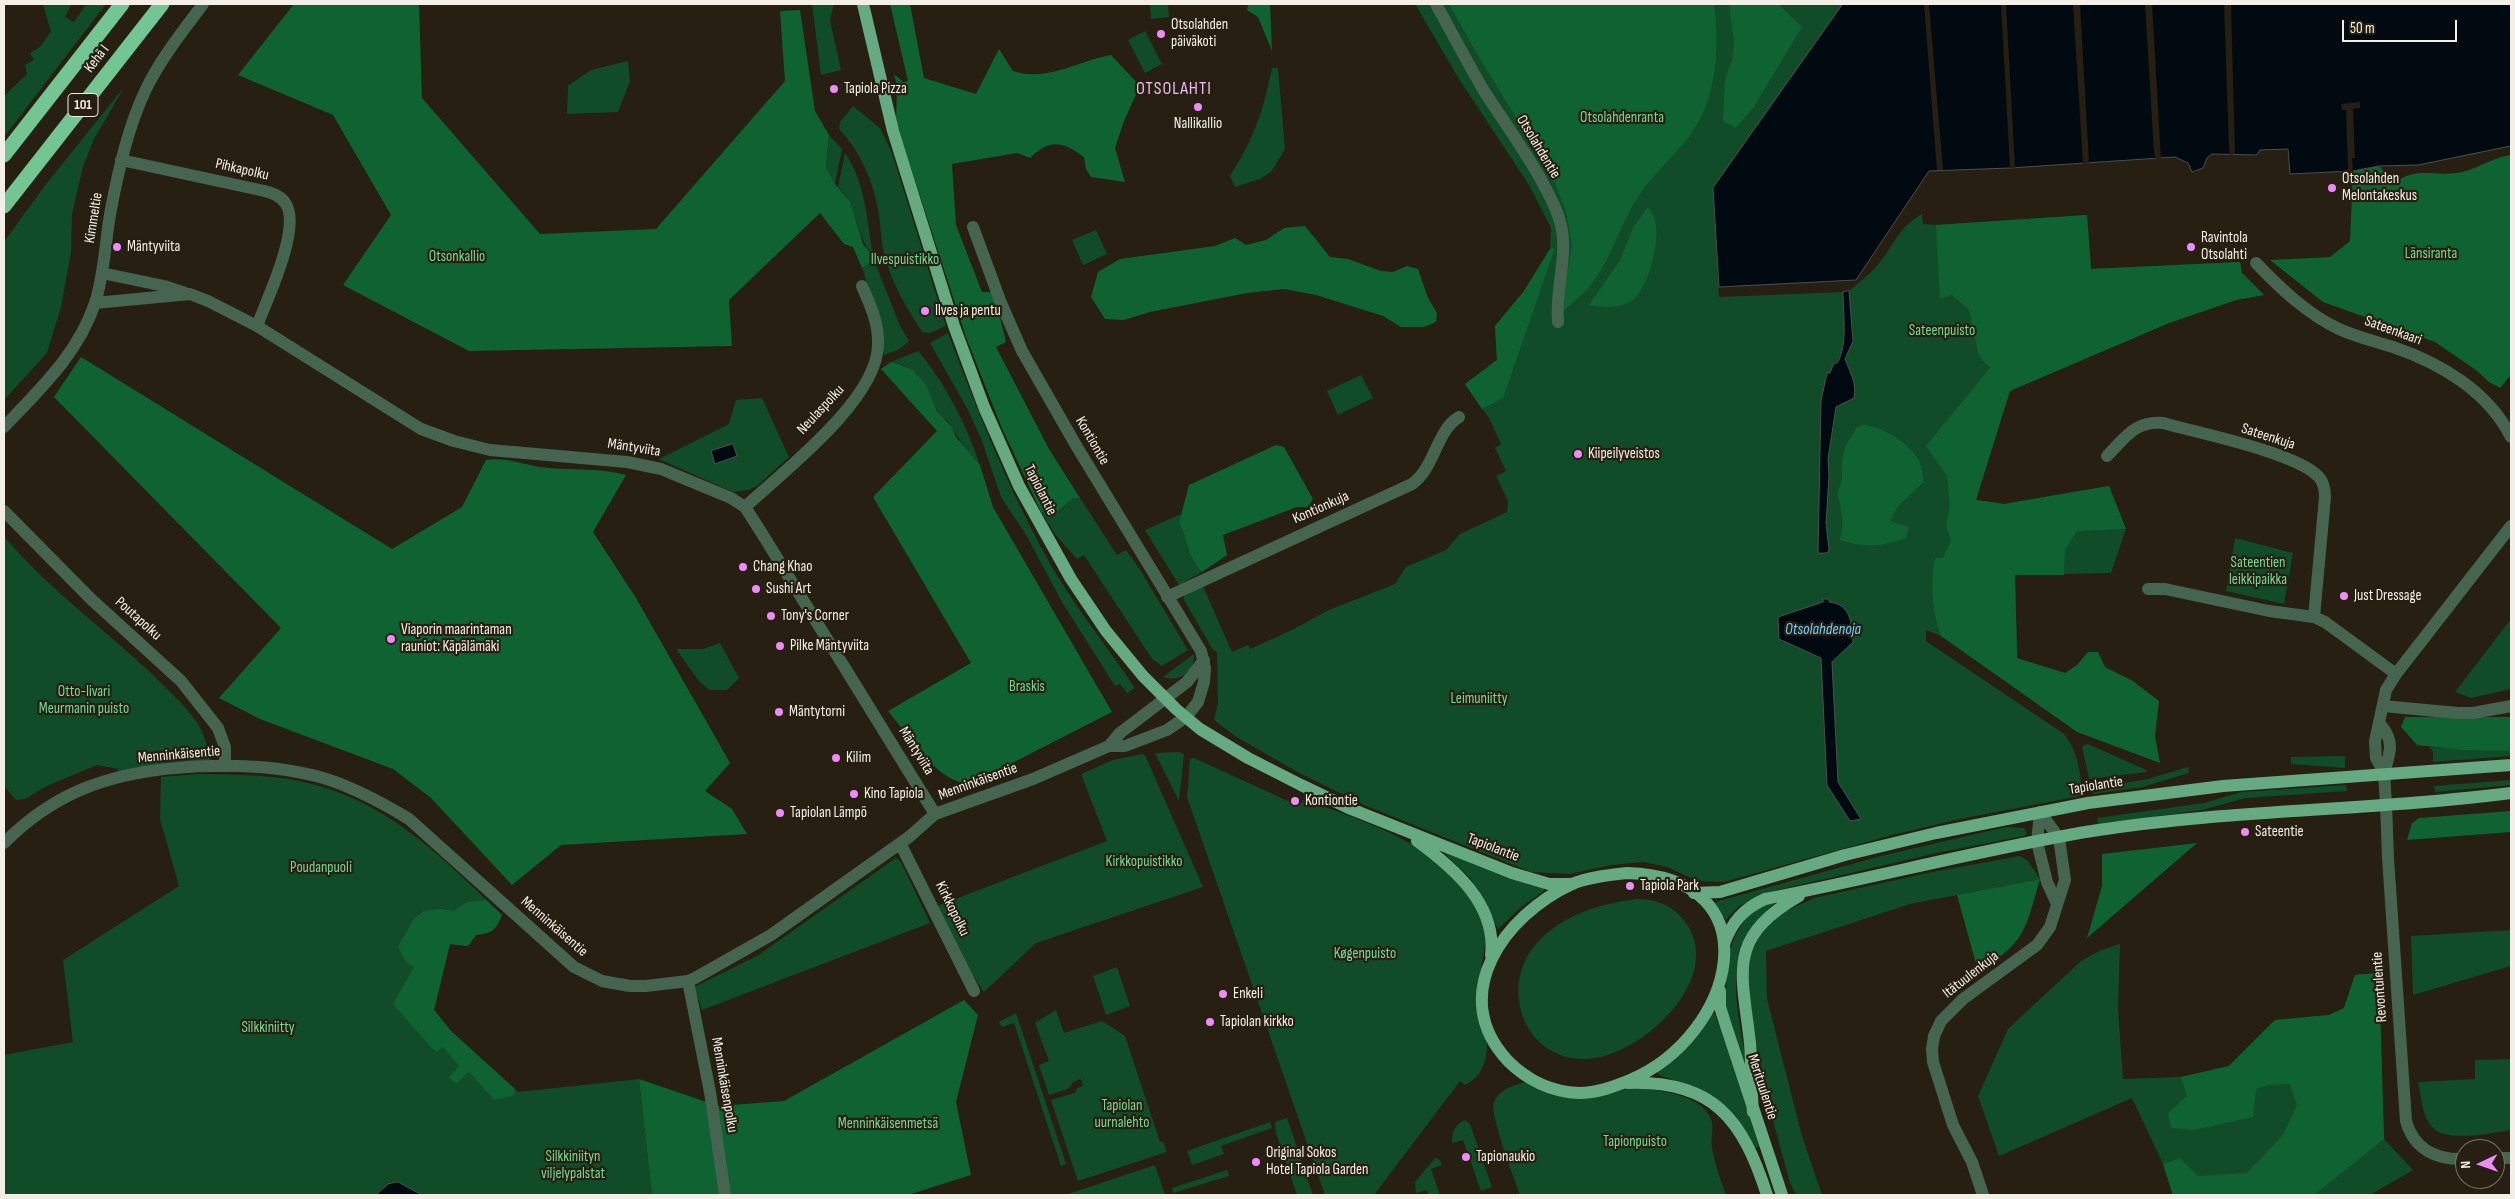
<!DOCTYPE html>
<meta charset="utf-8">
<style>
body{margin:0}
#map{position:relative;width:2515px;height:1199px;overflow:hidden;background:#261f12;font-family:"Sofia Sans Condensed",sans-serif}
canvas{display:block}
.frame{position:absolute;inset:0;border:5px solid #f4efe6;pointer-events:none}
.north{position:absolute;left:2455px;top:1139px;width:50px;height:50px;box-sizing:border-box;background:#261f12;border:1px solid #787267;border-radius:50%;rotate:267deg;font-size:14px;font-weight:700;line-height:20px;text-align:center;color:#f4efe6}
.north::after{content:'';display:block;margin:auto;width:18px;height:22px;background:#ef8bf7;clip-path:polygon(50% 0,100% 100%,50% 72%,0 100%)}
.scale{position:absolute;left:2342px;top:20px;width:115px;height:22px;box-sizing:border-box;border:2px solid #f4efe6;border-top:0;padding-left:6px;font-size:15px;line-height:18px;white-space:nowrap;color:#f4efe6;-webkit-text-stroke:4px #261f12;paint-order:stroke}
</style>
<div id="map">
<canvas width="2515" height="1199"></canvas>
<div class="frame"></div>
<div class="north">N</div>
<div class="scale">50 m</div>
</div>
<script>
const ctx = document.querySelector('canvas').getContext('2d');
ctx.lineJoin = 'round';
function fill(path, color) {
  ctx.fillStyle = color;
  ctx.fill(path, 'evenodd');
}
function stroke(path, color, width, dash) {
  ctx.strokeStyle = color;
  ctx.lineWidth = width;
  ctx.lineCap = dash ? 'butt' : 'round';
  ctx.setLineDash(dash || []);
  ctx.stroke(path);
}
function drawText(font, color, halo, rows, align = 'center') {
  ctx.font = font + ' "Sofia Sans Condensed",sans-serif';
  ctx.lineWidth = 4.5;
  ctx.setLineDash([]);
  ctx.textBaseline = 'middle';
  ctx.strokeStyle = halo;
  ctx.fillStyle = color;
  for (const [text, x, y, turn = 0] of rows) {
    ctx.save();
    ctx.translate(x, y);
    ctx.rotate((+turn || 0) * Math.PI / 180);
    ctx.textAlign = isNaN(turn) ? turn : align;
    if (halo) ctx.strokeText(text, 0, 0);
    ctx.fillText(text, 0, 0);
    ctx.restore();
  }
}
fill(new Path2D(`
 M72 4 65 17 74 22 86 4H106L4 137V96L27 74 25 65 34 60 30 53 40 47 51 31 43 5Z
 M812 4H834L830 20 841 70 821 75Z
 M1150 4H1168L1169 17 1151 19Z
 M1415 4H1843L1713 188 1719 297 1843 292C1843 308 1849 357 1833 365L1830 373H1827L1821 401 1818 553H1827L1826 523 1829 477 1828 459 1836 406 1854 398 1845 359 1853 341 1849 291C1858 283 1868 276 1876 267 1895 246 1895 230 1922 214L1923 224 1936 225 2087 215 2091 269 2240 262 2242 273 2264 295 2236 300 2169 323 2009 391 1976 500 2004 504 2109 486 2126 529 2111 573 2015 575 2018 689 1941 636 1926 630V641L2064 734C2076 747 2084 779 2080 796L1960 819 1892 835 1724 882 1698 881 1667 867 1643 862 1612 865 1569 874 1531 872 1369 807 1301 774 1235 736 1214 720 1218 703 1217 652 1213 650 1184 600V595L1202 584 1232 652 1248 645 1250 649 1290 631 1329 610 1395 584 1406 567 1446 550 1460 534 1507 512 1508 501 1496 476 1506 471 1495 448 1501 444 1489 418 1465 384 1497 360 1495 326 1524 291 1550 249 1551 228 1529 185 1459 79Z
 M1145 31 1162 64 1145 73 1128 40Z
 M628 61 630 81 618 112 567 114 568 86 591 70Z
 M1272 68H1278L1285 149 1271 172 1260 179 1235 187 1230 176C1254 138 1263 112 1272 68Z
 M125 86 94 139 83 167 72 214 71 252 61 307 47 353 4 400V242L43 188Z
 M853 106 880 128 892 153 946 326 930 333 922 332C907 308 892 284 885 257 881 243 881 229 879 215 874 183 861 152 839 129L840 122Z
 M829 135 842 149 835 184 826 167Z
 M845 153C866 183 867 222 873 256 854 233 859 209 838 187Z
 M1096 230 1107 254 1083 265 1072 240Z
 M874 260 900 326 909 341 900 349 884 355 877 311 862 268Z
 M948 333C976 406 1004 479 1042 549 1068 598 1104 642 1135 688L1127 693 1120 684 1115 686 1062 602 1025 533 1001 497 982 441 968 410 930 343Z
 M918 351C945 382 967 426 980 465 969 453 960 442 952 427 949 421 941 417 937 410 924 387 922 367 891 362Z
 M1361 375 1373 398 1338 415 1327 391Z
 M762 398 789 457 757 486 748 490 733 492 659 459 729 424 736 400Z
 M1073 498H1080L1117 555 1126 550 1139 568 1188 650 1162 666 1152 659 1084 555 1077 559 1054 533 1041 512 1058 511Z
 M1181 514 1179 523C1189 539 1187 559 1202 572L1179 585 1145 530Z
 M4 536C48 589 105 629 154 676 169 691 186 706 198 724 204 734 208 747 210 760L144 767 119 773 118 769 97 765 47 786 25 799 16 800 4 786Z
 M2235 538 2293 553 2284 604 2226 591Z
 M2511 619V689L2471 698 2455 692Z
 M720 643 739 678 727 690H709L699 681 676 649H703Z
 M1194 654C1195 671 1180 683 1163 677Z
 M2088 744 2146 770 2147 772 2089 779 2082 746Z
 M2429 747 2511 751V756L2433 762V751Z
 M1179 752 1184 754 1179 801 1155 753Z
 M1142 754 1145 755 1203 887 1036 943 984 992 961 957 937 906 1107 841 1081 774 1113 760Z
 M2345 756V768L2291 764V757Z
 M1194 758 1299 806 1303 800C1348 814 1403 834 1440 863 1450 871 1457 883 1465 892 1473 903 1483 915 1485 929 1487 948 1481 960 1480 977 1479 988 1482 1001 1484 1011 1487 1038 1494 1071 1465 1085L1460 1081 1374 1195H1325L1187 797 1190 759Z
 M2188 767 2189 773 2142 787 2093 794 2098 787 2148 779Z
 M199 774C238 775 278 774 316 785 393 806 446 861 502 915 496 930 492 933 476 935L468 946 450 944 434 1010 451 1031 518 1092 639 1079 652 1195H4V1055L73 1042 63 960 179 886 160 819 161 777Z
 M2511 780V785L2435 792 2434 786Z
 M2346 785 2347 791 2246 798 2202 810 2098 824 2097 818 2204 803 2241 792Z
 M2006 827 2024 828 2027 833 2024 836 1941 852 1765 893 1738 907 1726 920 1715 904V902L1881 856Z
 M1443 852 1544 886V891L1521 907 1498 929 1488 908 1470 878Z
 M2020 856 2028 861 2040 879 1910 904 1766 951 1767 999 1802 1136 1822 1195H1796L1790 1183 1762 1080 1746 994 1751 954 1759 937 1770 923 1784 912 1814 898 1937 871Z
 M896 858 901 862 930 923 702 1010 694 987 757 956Z
 M1635 899C1654 899 1669 903 1682 918 1732 975 1638 1062 1581 1059 1522 1057 1499 984 1537 943 1563 914 1598 905 1635 899Z
 M1773 903 1774 905C1719 951 1737 1007 1748 1069H1744L1726 1012 1725 995 1730 950 1734 938 1745 919 1762 905Z
 M2511 930V966L2413 995 2411 936Z
 M2120 944 2118 1009 2123 1079 2181 1077 2229 1066 2275 1020 2329 1015 2344 1008 2355 975 2379 973 2384 1139 2413 1170 2370 1195H2173L2163 1164 2132 1098 1999 1156 1978 1096 2008 1029 2081 961 2101 950Z
 M1117 967 1130 1006 1106 1015 1093 976Z
 M1056 1010 1064 1033 1102 1021 1125 1036 1160 1142 1163 1141 1167 1152 1078 1181 1051 1100 1075 1093 1077 1088 1083 1086 1081 1079 1073 1082 1068 1089 1049 1095 1039 1065 1049 1061 1035 1023Z
 M1016 1013 1066 1164 1061 1166 1014 1023 1002 1027 999 1022Z
 M1712 1013 1715 1014 1761 1146 1755 1148C1731 1103 1706 1091 1659 1075L1657 1071 1684 1049Z
 M2511 1059V1130C2493 1133 2445 1143 2432 1127 2422 1115 2421 1097 2418 1082L2475 1079V1060Z
 M1530 1081 1545 1088C1582 1088 1689 1079 1709 1115 1716 1126 1710 1136 1712 1148 1715 1164 1720 1179 1726 1195H1520C1515 1180 1489 1114 1494 1102 1500 1088 1517 1084 1530 1081Z
 M1287 1118 1313 1195H1297L1276 1133 1275 1122Z
 M1465 1120 1470 1124 1492 1187 1481 1191 1463 1140 1452 1143C1451 1134 1456 1123 1465 1120Z
 M1270 1122 1272 1128 1221 1146 1224 1154 1192 1165 1187 1151Z
 M1435 1158 1440 1160 1442 1165 1431 1169 1440 1195H1429L1427 1190 1416 1193 1415 1182Z
 M1155 1165 1165 1195H1065Z
 M1227 1170 1229 1176 1173 1193 1172 1188Z`), '#104c27');
fill(new Path2D(`
 M294 4H419L422 98 540 234 656 229 785 81 780 11 800 10 815 111 829 135 826 167 835 184 850 202 863 244 873 256 874 260 862 268 853 247 844 244 820 213 729 300 732 346 469 351 343 285 391 215 333 115 238 75Z
 M890 4H910L924 78 976 94 999 49 1013 71C1049 82 1077 61 1111 55L1140 86 1124 121 1115 148 1125 182 1091 177 1086 169 1084 157C1062 141 1050 139 1030 158L1017 153 952 164 956 225 982 292H994L1006 342 996 347 1049 449 1080 498H1073L1058 511 1041 512 1001 426 966 337 896 122 897 85 894 74 903 82 908 81Z
 M1248 4H1270L1272 51 1258 17 1247 10Z
 M1449 4H1714C1720 49 1717 101 1688 138 1673 157 1653 175 1639 195 1621 223 1612 256 1593 282 1584 294 1571 304 1560 314L1572 245 1566 211 1552 176 1479 57Z
 M1729 4H1778L1802 27 1753 108 1736 128 1723 121 1725 79 1732 61 1734 42Z
 M2511 155V375L2500 388 2489 382 2476 370 2435 342 2323 302 2270 260 2330 257 2350 241 2353 171 2379 166 2395 182C2418 167 2431 176 2456 173 2475 171 2492 157 2511 155Z
 M1648 207C1650 210 1652 214 1654 217 1662 236 1649 290 1631 301 1620 309 1602 307 1589 305L1620 260 1634 226Z
 M2087 215 2091 269 2240 262 2242 273 2264 295 2236 300 2169 323 2010 391 1976 500 2004 504 2109 486 2126 529 2077 531 2065 550 2064 575H2015L2017 658 2065 673 2077 665 2088 652H2098L2105 667 2133 681 2159 701 2155 736 2160 763 2077 732 1941 636C1932 611 1930 584 1935 558H1943L1951 540 1946 524 1950 506 1947 476 1926 446 1990 368 1979 356 1969 310 1952 295 1940 299 1936 225Z
 M1305 226 1330 257 1348 259 1381 271 1393 272 1407 266 1418 269 1428 298 1437 313 1436 322 1424 327H1401L1383 316 1316 295 1284 289 1247 293 1150 312 1124 320 1105 319 1091 297 1098 272 1120 259 1215 246 1235 238 1246 245 1266 240 1284 228Z
 M1555 248 1503 398 1482 409 1465 384 1497 360 1495 326 1524 291 1550 249Z
 M81 357 392 549 462 507 486 460C505 457 522 464 540 467 569 471 598 467 626 475L593 532 636 598 730 763 705 791 732 809 747 834 561 845 512 885 431 798 393 769 260 719 219 698 281 628 54 397Z
 M891 362 899 364 913 370 926 385 937 411 952 427 956 437 980 465 993 507 1112 712 973 783C940 788 907 733 888 711L971 663 873 497 937 431 881 369Z
 M1865 425C1886 429 1905 440 1918 459 1922 465 1922 475 1924 482L1898 506 1890 521 1909 527 1906 538C1881 547 1865 548 1840 540 1845 523 1841 512 1838 495 1837 488 1843 483 1842 476 1841 453 1844 447 1857 427Z
 M1276 445 1284 447 1313 499 1308 507H1297L1223 535 1227 555 1202 572C1187 559 1189 540 1179 523L1189 485Z
 M2405 717H2511V751L2465 750 2417 745 2401 727Z
 M2511 811V832L2407 840 2412 823 2419 818Z
 M2197 843 2087 938 2102 886V854Z
 M2040 879C2025 930 2026 943 1978 971L1957 895Z
 M486 900 502 915C496 930 492 933 476 935L468 946 450 944 434 1010 451 1031 515 1089 513 1096 491 1100 493 1098 469 1072 456 1084 449 1077 459 1066 443 1047 437 1052 431 1047 393 1004 414 967 406 962 398 947 413 920 424 911 441 909 454 911 467 902Z
 M2379 973 2384 1139 2314 1195H2173L2163 1164 2180 1158 2198 1176 2247 1173 2283 1135 2297 1105 2290 1084 2268 1085 2256 1089 2253 1117 2194 1130 2171 1128 2168 1113 2187 1096 2181 1077 2229 1066 2275 1020 2329 1015 2344 1008 2355 975Z
 M964 1000 978 1015 956 1102 971 1175 908 1195H652L639 1079 718 1106 784 1101Z`), '#0f6332');
const water = new Path2D(`
 M1843 4H2511V146L2418 165 2379 166 2353 171 2290 174 2288 149 2260 150 2257 155 2212 154 2207 158 2203 168 2192 172 2188 163 2175 157 2010 168 1929 171 1856 280 1719 287 1713 188Z
 M1849 291 1853 341 1845 359C1850 373 1857 382 1854 398L1836 407 1828 459 1829 477 1826 523 1829 550 1827 553H1818L1821 401 1827 373H1830L1833 365 1838 362C1848 342 1843 314 1843 292Z
 M733 444 737 456 715 464 711 451Z
 M1823 599H1829V602C1851 604 1852 624 1853 642L1832 662 1838 782 1861 819 1850 821 1827 785 1821 658 1779 639 1778 617 1823 602Z
 M398 1182 422 1195H376L388 1184Z`);
fill(water, '#020a11');
stroke(water, '#4b4f51', 1);
fill(new Path2D(`
 M1924 4H1929L1943 170H1937Z
 M2001 4H2006L2015 168H2010Z
 M2073 4H2080L2089 163 2083 164Z
 M2145 4H2152L2161 159H2156L2154 153Z
 M2224 4H2231L2235 154 2230 155 2229 148Z
 M2360 102V108L2353 109 2355 158H2352L2353 171H2348L2346 110H2342L2341 104Z`), '#261f12');
stroke(new Path2D(`
 M1436 4C1452 33 1467 62 1484 91 1506 125 1556 193 1562 230 1567 261 1555 291 1558 322
 M121 160 260 190C270 192 281 195 286 204 301 229 267 299 257 326
 M2256 263C2280 288 2307 314 2339 329 2356 337 2375 341 2393 347 2440 363 2488 391 2511 437
 M102 273 164 286 185 293
 M95 303 190 294 208 301 257 326 421 429 454 441 490 450 627 462 661 469 731 498 745 507 761 532 935 814
 M4 427C40 389 78 354 95 303 105 272 105 240 111 209 119 168 128 127 146 89 161 58 183 31 203 4
 M2107 456C2126 437 2134 421 2163 423 2198 433 2294 452 2318 476 2324 482 2325 489 2325 497L2314 617
 M745 507C784 471 877 400 878 345 879 323 870 305 862 286
 M4 511 91 599 181 681 218 728 225 747V766
 M2148 589H2165L2269 611 2314 617 2325 622 2396 674
 M1167 597 1412 484C1435 468 1436 431 1459 417
 M2383 706 2458 713H2473L2511 706
 M2381 725C2395 742 2390 753 2384 773
 M1109 746 1120 733 1187 682 1204 660
 M2040 812 2037 842 2047 882 2057 904
 M4 843C25 822 51 803 78 791 143 762 252 759 320 777 352 786 381 802 409 819L574 967 602 981 630 986H646L688 981 695 978 771 935 909 837 935 814 1033 779 1109 746H1125L1167 730 1186 717 1198 702 1204 682 1205 668 1201 651 1077 447 1022 351 1001 303 973 227
 M900 843 974 991
 M688 981 710 1092 725 1195
 M2495 1158H2511
 M2465 1159C2437 1160 2414 1150 2406 1121L2388 858 2386 804 2384 773 2376 758 2375 741 2386 690 2396 674 2511 526
 M1983 1195 1972 1162 1953 1125 1933 1062 1932 1049 1934 1036 1941 1021 1963 999 2037 945 2050 927 2065 880 2059 838 2040 812`), '#456551', 12);
stroke(new Path2D(`
 M863 4 893 131 954 326 984 407 1019 486 1071 579 1106 631 1143 676 1176 709 1200 729 1248 758 1301 785 1351 809 1512 873 1549 884H1573
 M1417 841C1454 868 1497 905 1491 955
 M1627 873C1776 877 1735 1036 1630 1080 1613 1087 1597 1093 1579 1093 1552 1092 1527 1080 1508 1061 1446 995 1505 915 1572 884 1588 877 1610 875 1627 873Z
 M1694 893 1720 892 1845 855 1936 833 2088 803 2223 786 2511 765
 M1724 944C1732 922 1743 909 1765 899 1875 878 1982 849 2092 831 2231 809 2372 811 2511 793
 M1720 991V1007L1726 1026 1782 1195
 M1628 1083C1714 1080 1743 1120 1767 1195
 M1753 1112C1751 1089 1752 1066 1750 1043 1742 972 1726 938 1799 896`), '#66aa81', 12);
stroke(new Path2D(`
 M4 155 122 4
 M4 206 162 4`), '#73c694', 15);
for (const [x, y, r, color] of [
 [1161,34,5,"#ef8bf7"],
 [834,89,5,"#ef8bf7"],
 [1198,107,5,"#ef8bf7"],
 [2332,188,5,"#ef8bf7"],
 [117,247,5,"#ef8bf7"],
 [2191,247,5,"#ef8bf7"],
 [925,311,5,"#ef8bf7"],
 [1578,454,5,"#ef8bf7"],
 [743,567,5,"#ef8bf7"],
 [756,589,5,"#ef8bf7"],
 [2344,596,5,"#ef8bf7"],
 [771,616,5,"#ef8bf7"],
 [391,639,5,"#ef8bf7"],
 [780,646,5,"#ef8bf7"],
 [779,712,5,"#ef8bf7"],
 [836,758,5,"#ef8bf7"],
 [854,794,5,"#ef8bf7"],
 [1295,801,5,"#ef8bf7"],
 [780,813,5,"#ef8bf7"],
 [2245,832,5,"#ef8bf7"],
 [1630,886,5,"#ef8bf7"],
 [1223,994,5,"#ef8bf7"],
 [1210,1022,5,"#ef8bf7"],
 [1466,1157,5,"#ef8bf7"],
 [1256,1162,5,"#ef8bf7"]
]) {
  const dot = new Path2D();
  dot.arc(x, y, r, 0, 2 * Math.PI);
  ctx.fillStyle = color;
  ctx.fill(dot);
  stroke(dot, '#261f12', 2);
}
for (const [x, y, w] of [
 [83,105,30]
]) {
  const box = new Path2D();
  box.roundRect(x - w / 2, y - 11.5, w, 23, 4);
  ctx.fillStyle = '#261f12';
  ctx.fill(box);
  stroke(box, '#f4efe6', 1);
}
drawText('bold 14px', '#f4efe6', null, [
 ["101",83,105]
]);
drawText('15px', '#f4efe6', '#261f12', [
 ["Otsolahden",1171,25],
 ["päiväkoti",1171,42],
 ["Tapiola Pizza",844,89],
 ["Nallikallio",1198,124,"center"],
 ["Otsolahden",2342,179],
 ["Melontakeskus",2342,196],
 ["Ravintola",2201,238],
 ["Otsolahti",2201,255],
 ["Mäntyviita",127,247],
 ["Ilves ja pentu",935,311],
 ["Kiipeilyveistos",1588,454],
 ["Chang Khao",753,567],
 ["Sushi Art",766,589],
 ["Just Dressage",2354,596],
 ["Tony's Corner",781,616],
 ["Viaporin maarintaman",401,630],
 ["rauniot: Käpälämäki",401,647],
 ["Pilke Mäntyviita",790,646],
 ["Mäntytorni",789,712],
 ["Kilim",846,758],
 ["Kino Tapiola",864,794],
 ["Kontiontie",1305,801],
 ["Tapiolan Lämpö",790,813],
 ["Sateentie",2255,832],
 ["Tapiola Park",1640,886],
 ["Enkeli",1233,994],
 ["Tapiolan kirkko",1220,1022],
 ["Original Sokos",1266,1153],
 ["Hotel Tapiola Garden",1266,1170],
 ["Tapionaukio",1476,1157]
], 'left');
drawText('15px', '#f4efe6', '#261f12', [
 ["Kehä I",97,59,-52],
 ["Otsolahdentie",1538,147,59],
 ["Pihkapolku",242,170,13],
 ["Kimmeltie",94,218,-81],
 ["Sateenkaari",2393,331,20],
 ["Neulaspolku",821,410,-47],
 ["Sateenkuja",2268,437,18],
 ["Kontiontie",1092,441,60],
 ["Mäntyviita",634,448,9],
 ["Tapiolantie",1040,490,63],
 ["Kontionkuja",1321,508,-24],
 ["Poutapolku",138,619,42],
 ["Mäntyviita",916,751,58],
 ["Menninkäisentie",179,755,-5],
 ["Menninkäisentie",978,782,-20],
 ["Tapiolantie",2096,786,-9],
 ["Tapiolantie",1493,848,21],
 ["Kirkkopolku",952,909,64],
 ["Menninkäisentie",554,927,41],
 ["Itätuulenkuja",1971,975,-38],
 ["Revontulentie",2380,987,-94],
 ["Menninkäisenpolku",724,1085,80],
 ["Merituulentie",1762,1087,72]
]);
drawText('15px', '#74da92', '#261f12', [
 ["Otsolahdenranta",1622,118],
 ["Länsiranta",2431,254],
 ["Otsonkallio",457,257],
 ["Ilvespuistikko",905,260],
 ["Sateenpuisto",1942,331],
 ["Sateentien",2258,563],
 ["leikkipaikka",2258,580],
 ["Braskis",1027,687],
 ["Otto-Iivari",84,692],
 ["Meurmanin puisto",84,709],
 ["Leimuniitty",1479,699],
 ["Kirkkopuistikko",1144,862],
 ["Poudanpuoli",321,868],
 ["Køgenpuisto",1365,954],
 ["Silkkiniitty",268,1028],
 ["Tapiolan",1122,1106],
 ["uurnalehto",1122,1123],
 ["Menninkäisenmetsä",888,1124],
 ["Tapionpuisto",1635,1142],
 ["Silkkiniityn",573,1157],
 ["viljelypalstat",573,1174]
]);
drawText('italic 16px', '#71cefe', '#261f12', [
 ["Otsolahdenoja",1823,630]
]);
ctx.letterSpacing = '1px';
drawText('18px', '#f2bbf6', '#261f12', [
 ["OTSOLAHTI",1174,89]
]);
ctx.letterSpacing = '0px';
</script>
